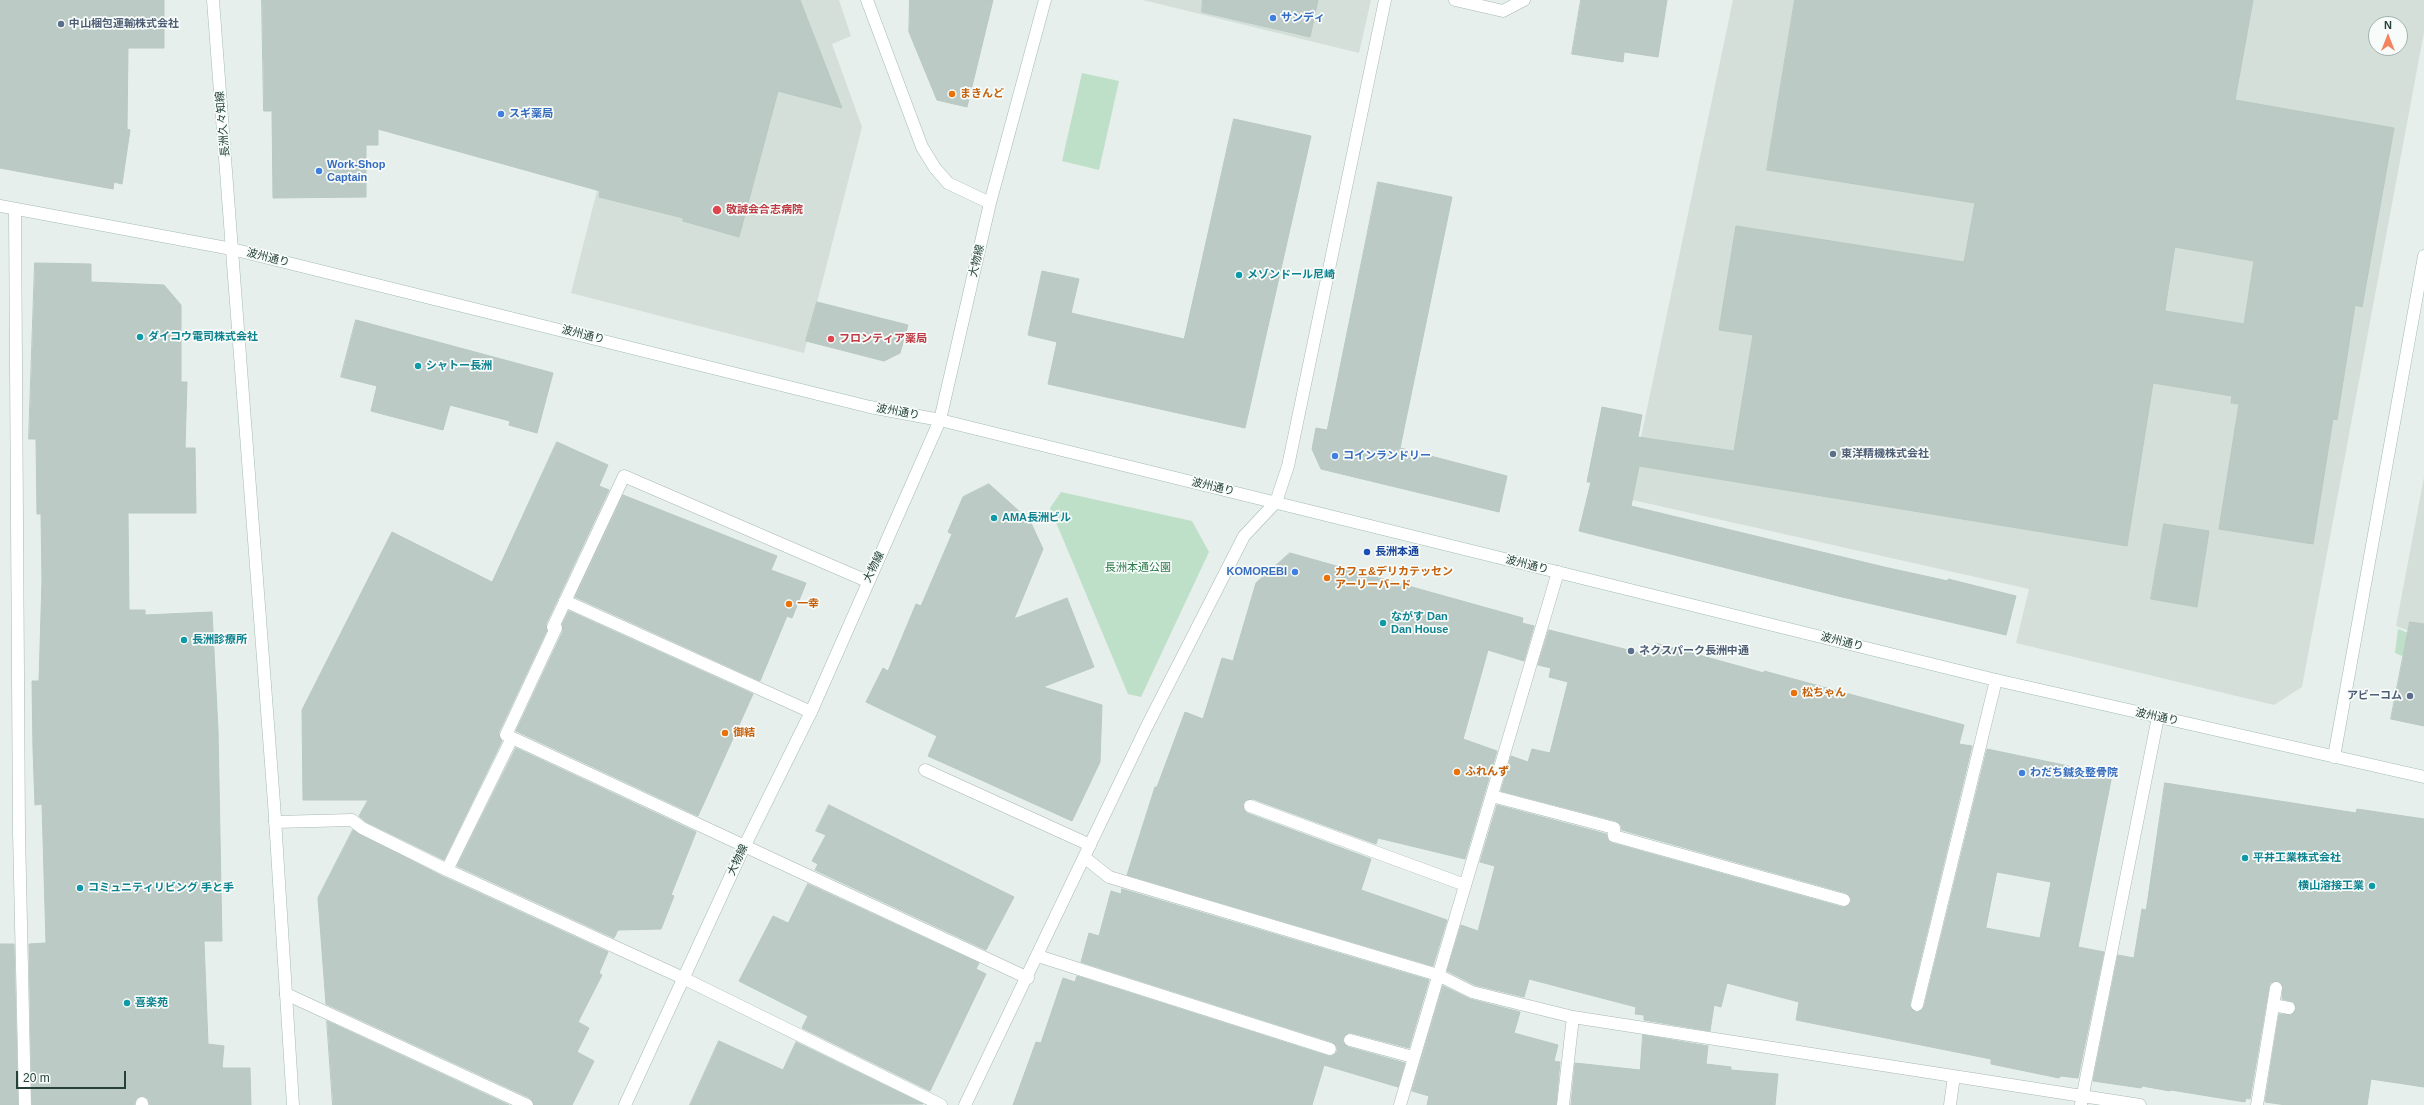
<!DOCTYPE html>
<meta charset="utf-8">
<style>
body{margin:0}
#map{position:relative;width:2424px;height:1105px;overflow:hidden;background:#e6efeb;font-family:Helvetica,sans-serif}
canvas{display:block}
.north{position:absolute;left:2368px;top:16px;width:40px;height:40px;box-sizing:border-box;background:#f7fbf9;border:1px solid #a3b1ad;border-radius:50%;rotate:0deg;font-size:11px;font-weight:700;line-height:16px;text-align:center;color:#24423a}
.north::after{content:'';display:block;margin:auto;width:14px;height:18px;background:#f4845f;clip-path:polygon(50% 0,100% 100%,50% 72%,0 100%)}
.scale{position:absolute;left:16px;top:1071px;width:110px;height:18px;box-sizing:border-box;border:2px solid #24423a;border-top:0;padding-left:5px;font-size:12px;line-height:14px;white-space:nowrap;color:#24423a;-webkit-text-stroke:3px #f7fbf9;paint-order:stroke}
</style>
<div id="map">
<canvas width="2424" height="1105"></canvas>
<div class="north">N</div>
<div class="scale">20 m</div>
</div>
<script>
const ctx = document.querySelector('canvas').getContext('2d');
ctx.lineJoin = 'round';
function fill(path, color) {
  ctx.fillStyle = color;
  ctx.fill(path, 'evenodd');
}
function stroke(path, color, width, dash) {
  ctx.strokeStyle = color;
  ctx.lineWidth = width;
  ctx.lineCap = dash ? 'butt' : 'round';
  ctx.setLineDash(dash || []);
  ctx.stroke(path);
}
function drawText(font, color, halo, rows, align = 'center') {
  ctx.font = font + ' Helvetica,"Noto Sans JP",sans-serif';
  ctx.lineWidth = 3.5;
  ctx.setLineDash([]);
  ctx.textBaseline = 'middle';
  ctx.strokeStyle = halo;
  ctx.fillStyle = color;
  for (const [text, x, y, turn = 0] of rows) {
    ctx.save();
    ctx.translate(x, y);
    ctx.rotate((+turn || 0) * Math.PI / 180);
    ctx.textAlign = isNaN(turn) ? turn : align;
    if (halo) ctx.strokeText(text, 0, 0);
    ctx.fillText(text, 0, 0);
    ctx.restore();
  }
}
fill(new Path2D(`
 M427 0H839L851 36 832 44 862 127 804 353 571 293 630 61Z
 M1143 0H1371L1359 53Z
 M1733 0H2424V32L2302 687 2274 705 2016 643 2029 589 1628 499ZM2376 24H2400V48H2376Z
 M2424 477V636L2396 626Z`), '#d4dfda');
fill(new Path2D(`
 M1082 73 1119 81 1099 170 1062 161Z
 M1061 492 1192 521 1209 552 1141 697 1128 694 1050 508Z
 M2398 629 2424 639V665L2395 653Z`), '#bfe0c8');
const building = new Path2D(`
 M0 0H164V48H128L127 129 130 130 122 184 114 182 113 189 0 168Z
 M262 0H800L842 108 778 91 739 237 683 221V218L599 197 600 191 378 129V145H366V197L273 198 272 111H264Z
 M910 0H993L967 107 937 100 909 32Z
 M1203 0H1318L1310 37 1202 12Z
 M1581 0H1667L1658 57 1624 52 1623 62 1572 54Z
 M1795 0H2253L2235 100 2394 128 2362 307 2355 305 2337 420 2333 419 2313 544 2219 529 2239 404 2231 403 2232 396 2153 383 2127 546 1639 466 1631 506 1884 567 1948 581V579L2016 596 2006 635 1838 596 1579 531 1591 482H1587L1602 407 1642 415 1638 437 1734 451 1753 335 1719 330 1736 226 1964 262 1975 203 1767 170ZM2175 247 2254 261 2244 324 2165 311Z
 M1234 119 1311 136 1245 428 1048 384 1057 342 1028 335 1042 271 1079 279 1071 313 1184 339Z
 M1378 182 1452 197 1400 448 1507 476 1499 512 1321 469 1312 449 1316 428 1327 430Z
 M35 263 91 264V282L164 285 181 305V382H187L185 448H195L196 513H128L129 610H145V615L212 612 218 730 222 941H204L208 1044 224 1046 222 1068H250L251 1105H150L148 1099 142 1096 136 1099 134 1105H32L29 944 46 943 42 804 35 805 33 749 32 681H39L42 580 41 514H37L36 439H29Z
 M817 302 908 325 900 353 884 361 806 341Z
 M356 320 553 373 537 433 509 425 510 421 450 405 443 430 371 411 377 386 341 377Z
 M557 442 608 465 599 486 609 490 546 624 547 630 499 732V736L502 741 444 860 366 822 359 816 368 800H303L302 710 392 532 492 582Z
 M989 484 1030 521 1043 549 1014 619 1067 598 1094 667 1043 687 1102 705 1100 762 1072 821 928 756 937 736 866 702 883 668 888 671 916 604 921 606 952 534 948 532 963 497Z
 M623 495 777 556 771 570 806 583 792 618 787 616 760 681 575 597Z
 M2164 524 2209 531 2197 607 2151 599Z
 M1290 553 1523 618 1522 623 1534 626 1524 661 1488 650 1463 739 1497 751 1465 859 1378 838 1376 844 1253 799 1246 800 1243 804 1244 810 1247 813 1371 859 1361 890 1447 920 1433 966 1127 875 1155 787H1157L1185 712 1203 719 1222 658 1233 661 1256 583Z
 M569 611 753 694 698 816 516 731 563 631 562 625Z
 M2410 622 2424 624V726L2391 719Z
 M1549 630 1652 656 1655 643 1764 673V671L1964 725 1959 744 1972 746 1910 1003V1007L1915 1012H1919L1924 1007 1987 749 2112 775 2078 947 2104 952 2078 1078 2061 1076 2059 1078 1991 1064V1059L1796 1020 1799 1002 1727 983 1721 1007 1714 1005 1710 1031 1644 1020V1015L1635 1014 1636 1007 1529 979 1524 997 1475 985 1447 971 1461 925 1478 931 1495 866 1480 862 1497 805 1606 834 1608 840 1612 843 1842 907H1846L1851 902V898L1846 893 1622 830 1621 825 1616 821 1501 791 1511 756 1528 762 1532 749 1550 753 1568 682 1549 677 1551 668 1538 665ZM1997 872 2051 882 2040 938 1986 928Z
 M516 748 696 832 671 895 674 896 661 929 618 930 614 938 457 866Z
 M2165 783 2356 813 2357 809 2424 819V1087L2371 1079 2367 1105H2286L2265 1102 2279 1014 2291 1015 2296 1009 2294 1002 2282 999 2283 986 2277 981 2270 983 2269 987 2250 1099 2246 1098 2245 1102 2171 1090 2170 1091 2142 1086 2141 1088 2093 1081 2118 955 2134 958 2142 909 2146 910Z
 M829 805 1014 897 986 950 815 870 818 864 812 861 826 835 816 831Z
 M353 830 444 877 608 952 599 973 602 975 578 1022 589 1028 577 1052 594 1061 572 1105H534L530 1098 326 1004 318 898Z
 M808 884 979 963 976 969 986 974 930 1091 802 1028 808 1016 739 981 773 916 788 923Z
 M1122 889 1429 980 1409 1048 1352 1033H1348L1343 1038V1042L1348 1047 1405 1063 1398 1087 1324 1065 1312 1105H1013L1036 1042 1041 1043 1063 978 1075 982 1077 976 1328 1056H1332L1337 1052V1047L1332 1042 1081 962 1089 933 1099 936 1111 891 1121 894Z
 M0 944H14L18 1105H0Z
 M1443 986 1470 999 1520 1012 1514 1033 1558 1045 1554 1061 1560 1062 1556 1105H1427L1429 1096 1412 1091Z
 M327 1021 509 1105H333Z
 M1643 1035 1708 1046 1706 1064 1731 1067V1070L1778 1074 1775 1105H1571L1575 1063 1640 1070Z
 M719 1041 783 1070 796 1042 923 1104 690 1105Z`);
fill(building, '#bbcac4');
stroke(building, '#b8c9c2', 1);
const lane = new Path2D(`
 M565 601 811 712
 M925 770 1090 845
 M1250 806 1465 885
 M1038 956 1330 1049
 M1917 1005 1996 680
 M1350 1040 1413 1057`);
const street = new Path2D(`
 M1455 0 1503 11 1524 0
 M15 209 19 832 25 1105
 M867 581 624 476 553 627 556 628 506 735 1028 978
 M1492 796 1614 828V836L1844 900
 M275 822 352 820 362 828 447 870 683 978 941 1105
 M1084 857 1109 877 1438 975 1472 992 1573 1017 2140 1105
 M447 870 512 738
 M286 994 527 1105
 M2273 1005 2289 1008
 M142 1103V1105
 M2081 1104 2158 717
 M965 1105 1146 728 1244 536 1276 502 1288 466 1385 0
 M1400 1105 1558 572
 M1563 1105 1573 1017
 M1950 1105 1954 1076
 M2257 1105 2276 988`);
const secondary = new Path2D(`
 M213 0 274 803 293 1105
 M867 0 922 147 935 168 948 183 990 203
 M0 206 232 249 870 407 940 420 1996 680 2424 777
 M2334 757 2424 256
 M625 1105 744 847 811 712 940 420 990 203 1045 0`);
stroke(lane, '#a8b8b2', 13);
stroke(street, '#a8b8b2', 13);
stroke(secondary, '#a4bbb3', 13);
stroke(lane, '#fff', 12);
stroke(street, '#fff', 12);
stroke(secondary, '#fff', 12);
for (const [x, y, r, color] of [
 [1273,18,4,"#3f7fe0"],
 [61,24,4,"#5c6f8a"],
 [952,94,4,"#e8710a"],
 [501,114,4,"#3f7fe0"],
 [319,171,4,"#3f7fe0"],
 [717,210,5,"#e0444e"],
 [1239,275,4,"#0f9aa8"],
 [140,337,4,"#0f9aa8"],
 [831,339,4,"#e0444e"],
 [418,366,4,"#0f9aa8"],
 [1833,454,4,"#5c6f8a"],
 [1335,456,4,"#3f7fe0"],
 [994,518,4,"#0f9aa8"],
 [1367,552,4,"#1a4fb4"],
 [1295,572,4,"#3f7fe0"],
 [1327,578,4,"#e8710a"],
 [789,604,4,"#e8710a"],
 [1383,623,4,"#0f9aa8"],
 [184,640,4,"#0f9aa8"],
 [1631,651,4,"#5c6f8a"],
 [1794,693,4,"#e8710a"],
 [2410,696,4,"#5c6f8a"],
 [725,733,4,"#e8710a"],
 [1457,772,4,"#e8710a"],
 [2022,773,4,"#3f7fe0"],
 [2245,858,4,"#0f9aa8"],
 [2372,886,4,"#0f9aa8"],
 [80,888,4,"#0f9aa8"],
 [127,1003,4,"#0f9aa8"]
]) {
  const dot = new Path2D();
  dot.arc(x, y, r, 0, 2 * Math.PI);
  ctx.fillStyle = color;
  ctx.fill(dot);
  stroke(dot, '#f7fbf9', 1.5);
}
drawText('bold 11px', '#366cbe', '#f7fbf9', [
 ["サンディ",1281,18],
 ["スギ薬局",509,114],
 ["Work-Shop",327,165],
 ["Captain",327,178],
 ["コインランドリー",1343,456],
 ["KOMOREBI",1287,572,"right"],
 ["わだち鍼灸整骨院",2030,773]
], 'left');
drawText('bold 11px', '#4e5e75', '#f7fbf9', [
 ["中山梱包運輸株式会社",69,24],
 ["東洋精機株式会社",1841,454],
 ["ネクスパーク長洲中通",1639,651],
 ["アビーコム",2402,696,"right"]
], 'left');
drawText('bold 11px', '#c56008', '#f7fbf9', [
 ["まきんど",960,94],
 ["カフェ&デリカテッセン",1335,572],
 ["アーリーバード",1335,585],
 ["一幸",797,604],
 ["松ちゃん",1802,693],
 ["御結",733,733],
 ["ふれんず",1465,772]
], 'left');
drawText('11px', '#24423a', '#f7fbf9', [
 ["長洲久々知線",223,124,-95],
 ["波州通り",268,258,14],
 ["大物線",977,261,-77],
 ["波州通り",583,335,14],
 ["波州通り",898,412,10],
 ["波州通り",1213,487,13],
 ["波州通り",1527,565,14],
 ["大物線",874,567,-64],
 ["波州通り",1842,642,14],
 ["波州通り",2157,717,12],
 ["大物線",738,860,-65]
]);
drawText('bold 11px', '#be3a42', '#f7fbf9', [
 ["敬誠会合志病院",726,210],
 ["フロンティア薬局",839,339]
], 'left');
drawText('bold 11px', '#0d838f', '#f7fbf9', [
 ["メゾンドール尼崎",1247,275],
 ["ダイコウ電司株式会社",148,337],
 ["シャトー長洲",426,366],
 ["AMA長洲ビル",1002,518],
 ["ながす Dan",1391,617],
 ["Dan House",1391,630],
 ["長洲診療所",192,640],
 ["平井工業株式会社",2253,858],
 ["横山溶接工業",2364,886,"right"],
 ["コミュニティリビング 手と手",88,888],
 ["喜楽苑",135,1003]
], 'left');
drawText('bold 11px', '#164399', '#f7fbf9', [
 ["長洲本通",1375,552]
], 'left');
drawText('11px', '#2d7a4b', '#f7fbf9', [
 ["長洲本通公園",1138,568]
]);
</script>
